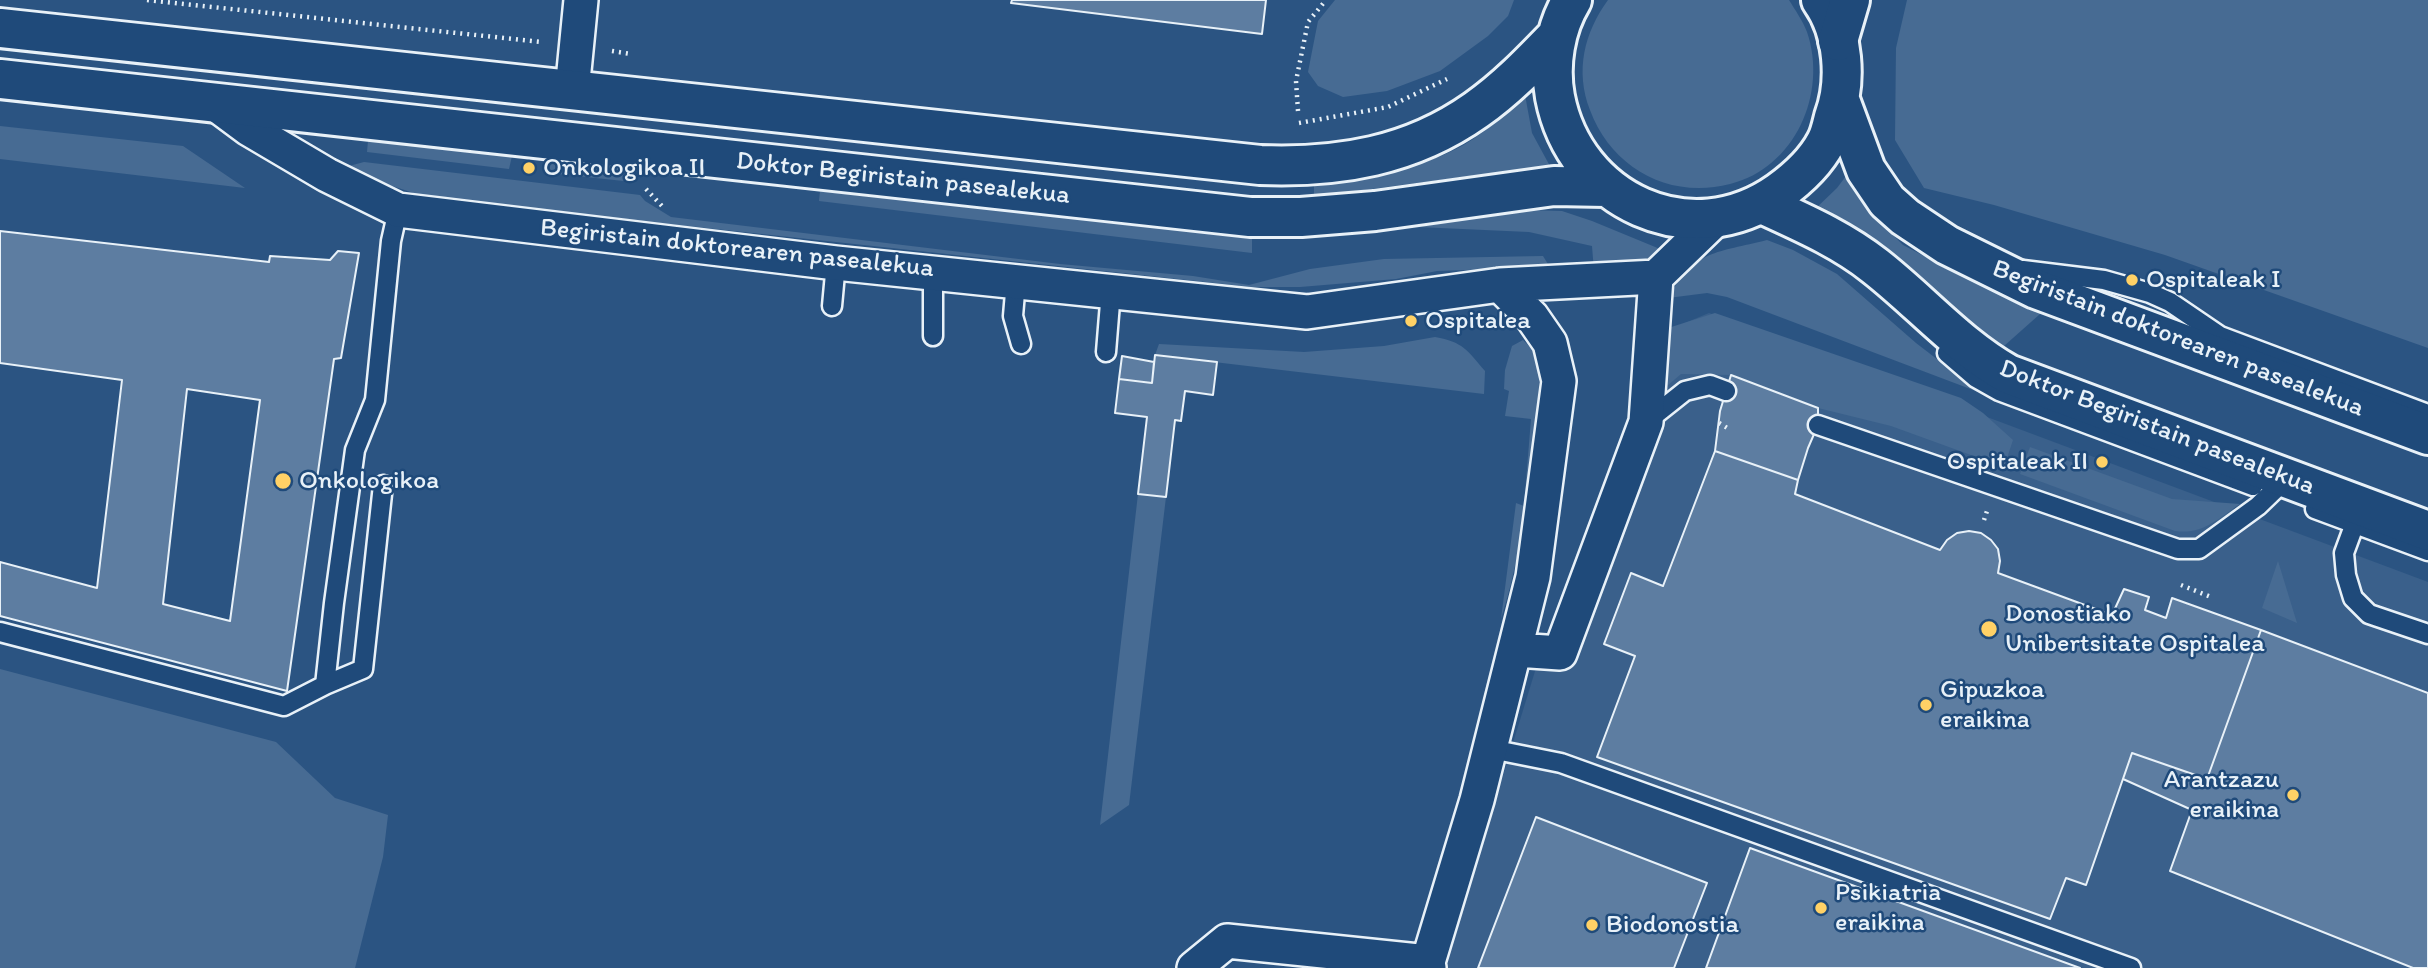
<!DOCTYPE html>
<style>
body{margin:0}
canvas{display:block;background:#2b5482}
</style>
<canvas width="2428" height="968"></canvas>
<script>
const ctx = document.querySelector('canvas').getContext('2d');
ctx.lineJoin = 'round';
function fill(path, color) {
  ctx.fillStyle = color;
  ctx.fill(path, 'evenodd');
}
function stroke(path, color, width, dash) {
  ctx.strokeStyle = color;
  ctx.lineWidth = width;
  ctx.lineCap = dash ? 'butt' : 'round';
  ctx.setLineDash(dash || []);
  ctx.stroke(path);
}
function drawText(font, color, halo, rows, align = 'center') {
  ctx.font = font + ' Itim,sans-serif';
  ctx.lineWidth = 5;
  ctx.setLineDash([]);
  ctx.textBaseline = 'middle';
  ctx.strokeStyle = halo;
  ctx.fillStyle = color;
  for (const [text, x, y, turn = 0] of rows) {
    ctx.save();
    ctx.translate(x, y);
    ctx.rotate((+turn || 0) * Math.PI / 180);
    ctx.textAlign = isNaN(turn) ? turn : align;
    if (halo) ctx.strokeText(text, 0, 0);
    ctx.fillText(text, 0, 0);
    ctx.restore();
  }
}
fill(new Path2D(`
 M1709 313 2428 582V968H1423L1453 916 1486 831 1536 668 1628 418 1637 343Z`), '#3a608b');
fill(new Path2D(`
 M1335 0H1514L1508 16 1488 36 1440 71 1387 91 1343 97 1318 86 1308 72 1318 21Z
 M1608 0H1789C1795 10 1803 21 1807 32 1828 93 1795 168 1730 184 1668 200 1611 167 1590 110 1575 71 1584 33 1608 0Z
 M1907 0H2428V348L2165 255 1994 205 1924 188 1895 140 1896 48Z
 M1525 95 1532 133 1551 168C1472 174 1393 187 1314 196V186C1361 179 1408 172 1452 151 1480 138 1503 116 1525 95Z
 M0 126 183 146 245 188 0 159Z
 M368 141 512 156 509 169 367 152Z
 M551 161 631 170 633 182 549 173Z
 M364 162 640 195 645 201 671 217 1060 264 1193 276 1249 285 1310 269 1384 259 1543 256 1554 274 1495 269 1437 271 1396 279 1300 287H1252L429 198 380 182 349 166Z
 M1846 176 1867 209 1903 245 1926 257 2049 306 1995 354 1812 212 1837 188Z
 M820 191 1147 226 1252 239V253L819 201Z
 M1526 210 1562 211 1592 221 1660 249 1661 255 1637 267 1594 271 1592 246 1529 232 1418 227Z
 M1767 240 1793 250 1837 274 1916 343 1981 393 1727 297 1707 293 1668 298C1695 249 1717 253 1767 240Z
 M1715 313 1961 398 1983 413 2013 440 2004 467 1891 426 1818 408 1731 375 1681 374 1660 392 1662 330Z
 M1435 337C1463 342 1467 350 1485 371L1484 394 1155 355 1159 344 1304 352 1384 346Z
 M1523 340C1528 345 1534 350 1536 357 1543 382 1536 412 1534 438 1527 501 1520 559 1501 619L1516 503 1524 506 1531 419 1505 416 1509 391 1504 389 1505 370 1512 346Z
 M2030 447 2172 499 2240 504C2218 519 2202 535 2175 531L2020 474Z
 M1138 494 1166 497 1129 805 1100 825Z
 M2278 561 2297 623 2262 608Z
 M0 669 276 742 335 798 388 815 383 857 355 968H0Z`), '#476b93');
const building = new Path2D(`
 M1012 0H1266L1262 34 1011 3Z
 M0 231 269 262 270 256 330 260 338 251 359 253 341 358 334 359 287 691 0 616V562L97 588 122 380 0 363ZM187 389 260 400 230 621 163 604Z
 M1155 355 1217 362 1213 395 1185 391 1181 421 1175 420 1166 497 1138 494 1147 417 1115 413 1119 379 1152 383Z
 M1122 356 1154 362 1152 383 1119 379Z
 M1731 375 1818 408V425L1808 448 1798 480 1715 451 1720 411Z
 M1715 451 1798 480 1795 494 1940 550 1947 540 1957 533 1969 531 1981 533 1991 540 1998 549 2000 561 1998 573 2112 615 2124 589 2149 597 2145 610 2166 618 2172 598 2261 630 2207 779 2132 753 2086 885 2066 878 2050 919 1597 757 1635 656 1604 644 1631 573 1663 586Z
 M2261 630 2428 693V968H2413L2170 871 2192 810 2123 779 2132 753 2207 779Z
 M1536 817 1707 883 1674 968H1478Z
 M1750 848 2080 968H1706Z`);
fill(building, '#5d7da1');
stroke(building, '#e8f1f8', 2);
const lane = new Path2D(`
 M2023 270 2104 280 2150 293 2170 302 2220 336 2428 414
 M933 272V336
 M1016 281 1013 316 1021 344
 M832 306 836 263
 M1106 352 1111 291
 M1947 353 1976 378 1999 391 2253 486
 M1646 422 1685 391 1710 385 1726 391
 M1818 425 2178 549H2199L2258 506 2287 478
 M2315 509 2428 551
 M2358 515 2344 553 2346 575 2353 598 2369 614 2428 634
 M0 632 284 706 325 685 334 603 355 450 375 400 391 241 398 210
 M325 685 363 669 383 485
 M1491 749 1561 763 2131 968`);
const street = new Path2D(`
 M572 91 581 0
 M214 103 249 129 327 175 398 210 836 263 1307 312 1500 285 1656 277 1717 218
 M1516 650 1560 653 1646 422 1656 277
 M1194 968 1227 941 1428 962
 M1429 968 1428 962 1477 800 1533 577 1559 381 1550 343 1532 317 1500 285`);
const secondary = new Path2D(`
 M1572 0C1555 28 1549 65 1555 97 1575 201 1690 255 1779 192 1797 179 1815 163 1826 142 1830 135 1832 125 1834 117 1847 82 1844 32 1821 0
 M0 28 1260 165C1339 168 1411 156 1476 110 1506 89 1531 63 1556 37
 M0 79 1250 217H1301L1375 211 1554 186 1606 187
 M1840 100 1866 170 1887 201 1905 217 1947 245 2036 289 2428 435
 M1762 204C1801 222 1841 239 1875 266 1920 301 1958 346 2008 374L2428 531`);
const highway = new Path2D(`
 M1838 41 1850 0`);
stroke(lane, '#e8f1f8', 23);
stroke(street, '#e8f1f8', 38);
stroke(secondary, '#e8f1f8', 44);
stroke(highway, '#e8f1f8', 44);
stroke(new Path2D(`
 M147 0 541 42
 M612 51 631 54
 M1298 111 1296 81 1308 22 1326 0
 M1299 123 1388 107 1447 79
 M646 189 662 206
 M1719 423 1729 429
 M1984 520 1987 511
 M2181 585 2211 597`), '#e8f1f8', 4.5, [2, 5]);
stroke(lane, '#1f4a7a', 18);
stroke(street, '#1f4a7a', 33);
stroke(secondary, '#1f4a7a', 38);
stroke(highway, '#1f4a7a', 38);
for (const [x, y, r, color] of [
 [529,168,7,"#ffd166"],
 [2132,280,7,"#ffd166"],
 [1411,321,7,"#ffd166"],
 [2102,462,7,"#ffd166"],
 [283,481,9,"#ffd166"],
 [1989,629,9,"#ffd166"],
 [1926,705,7,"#ffd166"],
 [2293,795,7,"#ffd166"],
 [1821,908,7,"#ffd166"],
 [1592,925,7,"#ffd166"]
]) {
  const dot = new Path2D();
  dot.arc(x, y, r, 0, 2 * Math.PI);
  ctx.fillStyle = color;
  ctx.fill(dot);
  stroke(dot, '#1f4a7a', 2.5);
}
drawText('26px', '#e8f1f8', '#1f4a7a', [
 ["Onkologikoa II",543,168],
 ["Ospitaleak I",2146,280],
 ["Ospitalea",1425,321],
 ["Ospitaleak II",2088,462,"right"],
 ["Onkologikoa",299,481],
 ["Donostiako",2005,614],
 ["Unibertsitate Ospitalea",2005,644],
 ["Gipuzkoa",1940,690],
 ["eraikina",1940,720],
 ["Arantzazu",2279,780,"right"],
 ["eraikina",2279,810,"right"],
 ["Psikiatria",1835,893],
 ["eraikina",1835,923],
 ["Biodonostia",1606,925]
], 'left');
drawText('26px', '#e8f1f8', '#1f4a7a', [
 ["Doktor Begiristain pasealekua",903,179,6],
 ["Begiristain doktorearen pasealekua",737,249,6],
 ["Begiristain doktorearen pasealekua",2178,339,21],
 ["Doktor Begiristain pasealekua",2157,428,21]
]);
</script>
